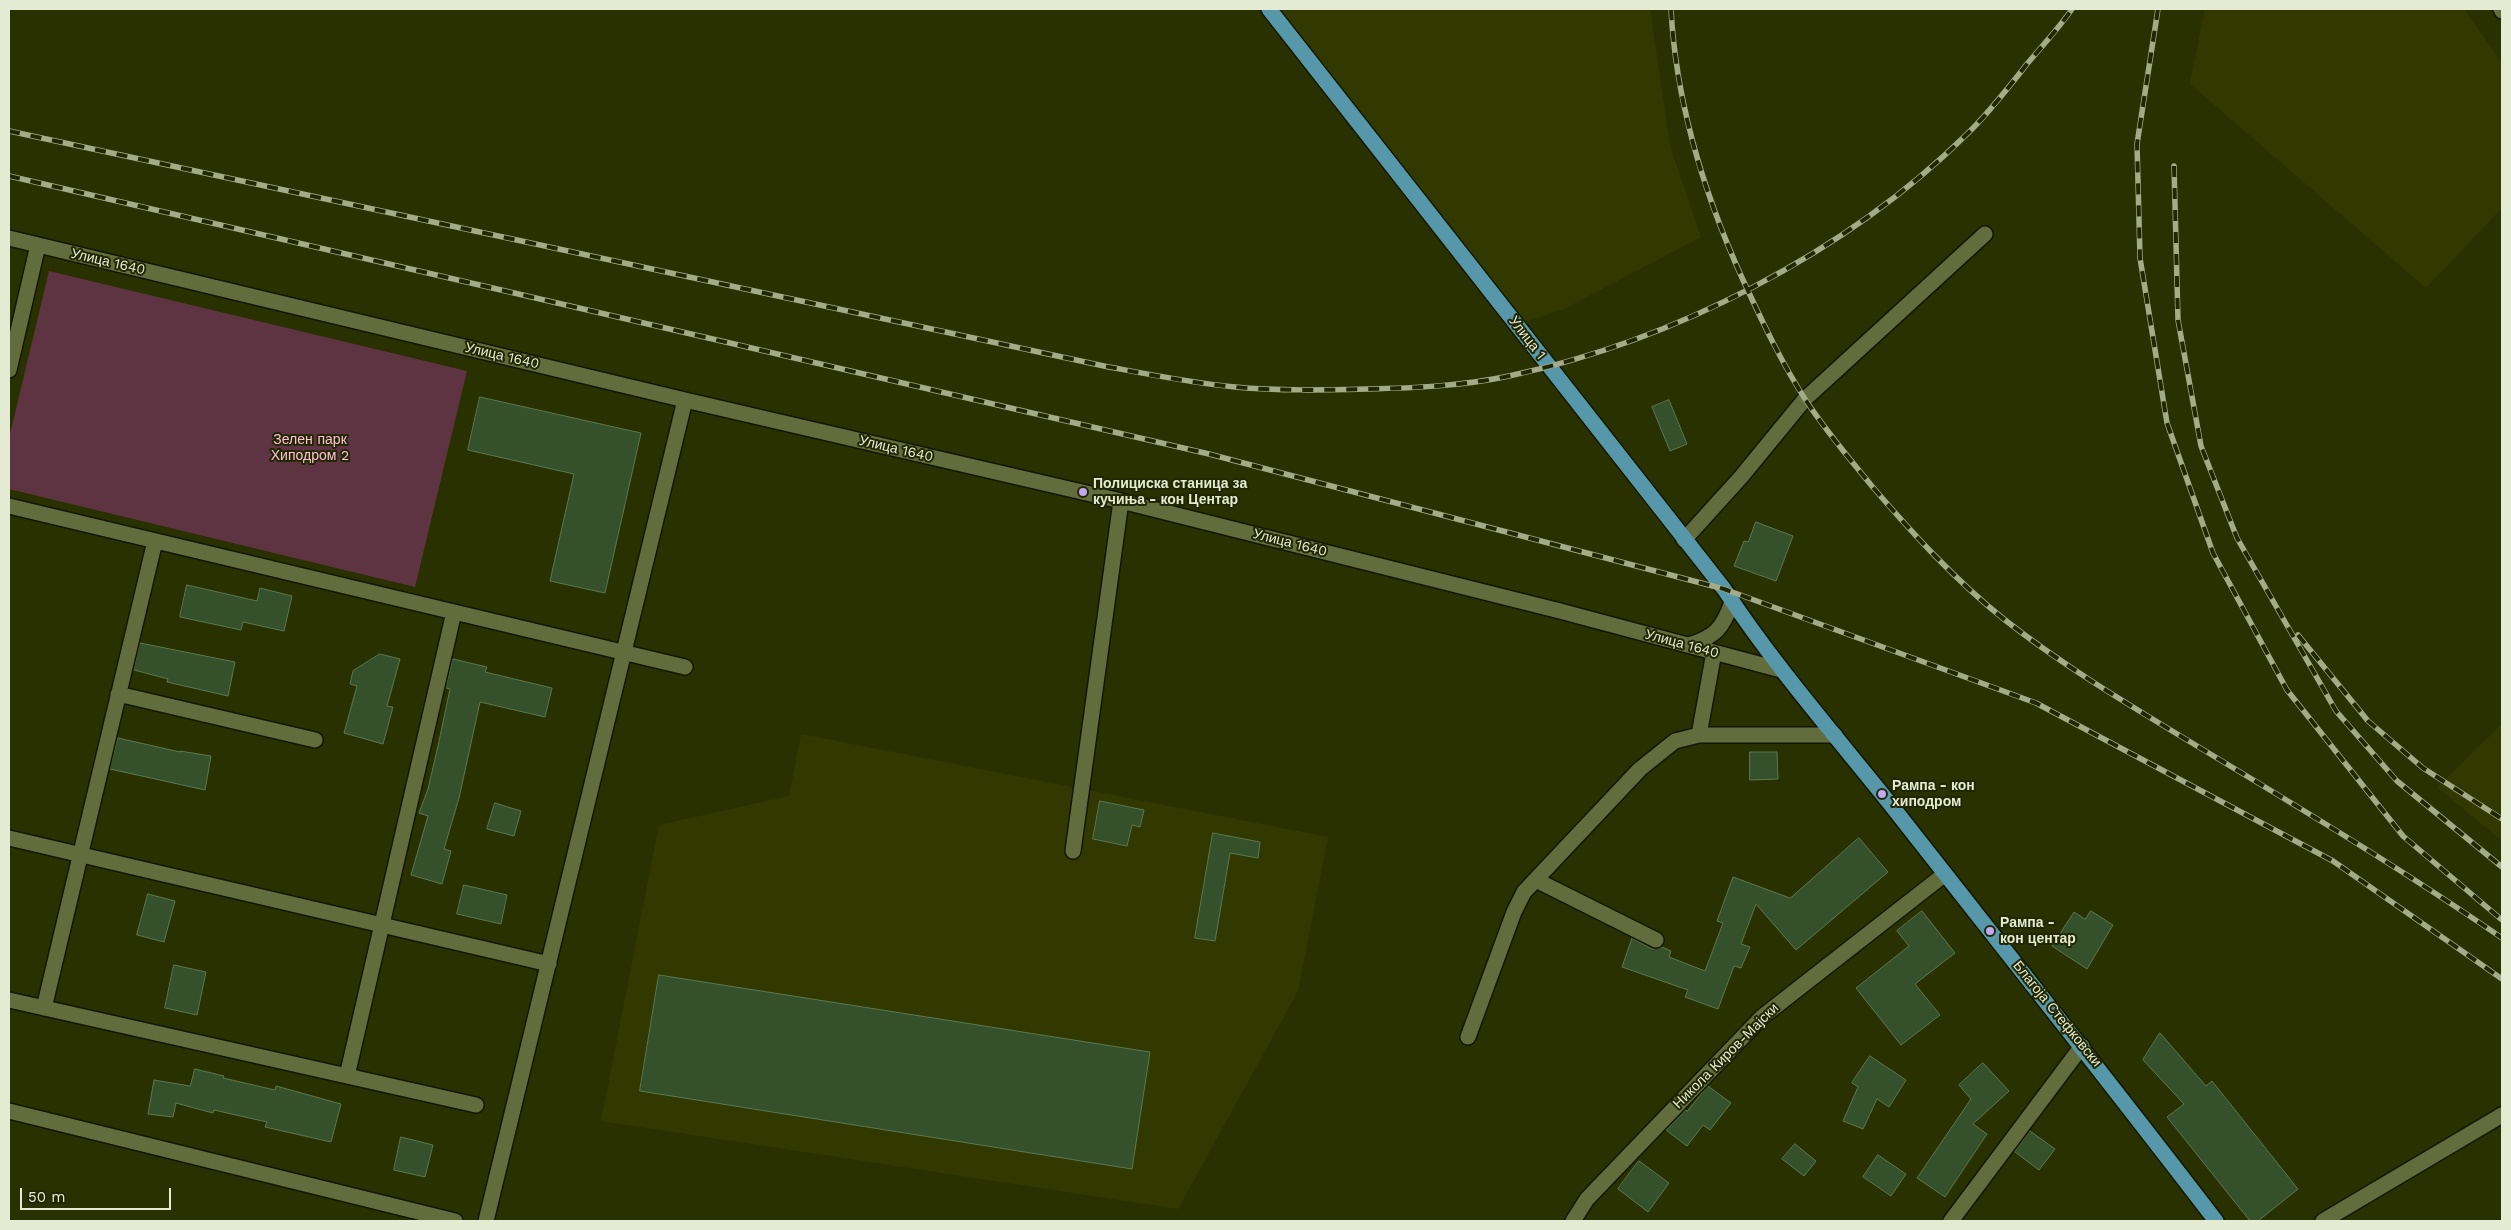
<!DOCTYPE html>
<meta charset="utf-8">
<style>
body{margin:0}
#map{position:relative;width:2511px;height:1230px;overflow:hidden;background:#2a3100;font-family:"Work Sans",sans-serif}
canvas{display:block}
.frame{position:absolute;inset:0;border:10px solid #e5ebd2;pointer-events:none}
.scale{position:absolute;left:20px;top:1188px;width:151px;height:22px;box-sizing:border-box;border:2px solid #e5ebd2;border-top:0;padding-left:6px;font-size:15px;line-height:18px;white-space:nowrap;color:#e5ebd2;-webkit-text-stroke:4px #212603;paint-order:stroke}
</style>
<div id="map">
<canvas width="2511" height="1230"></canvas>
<div class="frame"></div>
<div class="scale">50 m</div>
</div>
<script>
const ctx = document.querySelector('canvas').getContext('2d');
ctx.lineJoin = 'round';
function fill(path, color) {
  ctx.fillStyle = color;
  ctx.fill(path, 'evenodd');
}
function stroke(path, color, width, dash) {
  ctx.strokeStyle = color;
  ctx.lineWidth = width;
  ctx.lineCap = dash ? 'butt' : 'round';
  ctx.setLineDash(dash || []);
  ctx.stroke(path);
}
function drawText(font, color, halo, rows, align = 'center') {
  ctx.font = font + ' "Work Sans",sans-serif';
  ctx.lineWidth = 4;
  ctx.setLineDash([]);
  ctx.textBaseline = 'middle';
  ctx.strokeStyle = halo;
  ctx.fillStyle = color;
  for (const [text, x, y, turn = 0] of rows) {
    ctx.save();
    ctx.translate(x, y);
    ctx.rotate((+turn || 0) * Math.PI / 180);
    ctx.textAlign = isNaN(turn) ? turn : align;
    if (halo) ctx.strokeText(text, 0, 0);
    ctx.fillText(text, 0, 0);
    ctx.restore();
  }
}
fill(new Path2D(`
 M1262 9H1650L1670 146 1701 237 1564 309 1510 327Z
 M2205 9H2464L2502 63V208L2426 288 2190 84Z
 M2502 724V841L2437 787Z
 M801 734 1328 837 1298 991 1178 1209 601 1121 659 825 789 796Z`), '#313900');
fill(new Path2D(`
 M49 271 467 371 415 587 9 489V438Z`), '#5e3342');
const building = new Path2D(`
 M480 397 641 433 605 593 550 581 574 474 468 450Z
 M1669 400 1687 444 1670 451 1652 407Z
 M1756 522 1793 536 1776 581 1734 566 1744 541 1748 542Z
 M187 585 257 601 260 588 292 596 284 631 243 622 241 630 180 617Z
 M140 643 235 662 228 696 167 682 168 679 134 670Z
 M380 654 400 659 387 706 393 707 383 744 344 733 357 686 350 684 353 671Z
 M453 659 487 667 485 672 552 688 545 717 480 702 459 798 444 849 451 851 442 884 411 875 428 816 419 813 428 789 438 746 450 689 446 688Z
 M118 738 180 752V751L211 756 205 790 110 769Z
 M1750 752H1777L1778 779 1750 780Z
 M1100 801 1144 810 1140 827 1132 825 1127 846 1093 839Z
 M495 803 521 811 514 836 487 829Z
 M1213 833 1260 842 1258 858 1230 853 1215 941 1195 938Z
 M1859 838 1888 872 1796 950 1756 904 1741 944 1750 947 1741 968 1734 966 1718 1009 1685 997 1688 990 1622 967 1632 938 1652 949 1662 947 1671 951 1669 957 1705 971 1723 923 1717 921 1733 877 1790 898Z
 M464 885 507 895 501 924 457 914Z
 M148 894 175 901 164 942 137 935Z
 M1922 911 1955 953 1915 984 1940 1015 1901 1045 1856 988 1909 946 1897 931Z
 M2091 911 2113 925 2087 969 2052 946 2074 912 2085 919Z
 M174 965 206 972 197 1015 165 1008Z
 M659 975 1150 1052 1132 1169 640 1091Z
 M2160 1033 2206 1086 2212 1081 2298 1189 2258 1221H2250L2167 1117 2184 1104 2143 1060Z
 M1870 1056 1906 1080 1889 1107 1877 1099 1863 1129 1843 1121 1858 1087 1852 1083Z
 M1983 1063 2009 1091 1973 1124 1987 1134 1945 1197 1917 1178 1971 1099 1959 1085Z
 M195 1069 224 1076 223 1078 275 1090 276 1086 341 1104 331 1142 265 1127 267 1122 214 1110 213 1113 176 1103 173 1117 148 1114 154 1080 190 1086Z
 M1708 1086 1731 1103 1710 1130 1703 1125 1687 1146 1666 1130 1685 1110 1687 1111Z
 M2030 1131 2055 1149 2039 1170 2015 1152Z
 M401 1137 433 1145 425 1177 394 1170Z
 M1795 1144 1816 1161 1804 1176 1782 1159Z
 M1878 1155 1906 1174 1891 1196 1863 1177Z
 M1639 1161 1669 1183 1648 1212 1618 1189Z`);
fill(building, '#35512c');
stroke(building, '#5b7851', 1);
const minor = new Path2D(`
 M2501 9 2502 11
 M9 238 685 400 1121 501 1560 611 1781 670
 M9 370 38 245
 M9 506 685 667
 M1684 540 1741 477 1805 399 1985 234
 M1689 645C1715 637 1723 628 1732 602
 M118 694 315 740
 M1699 735 1714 652
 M9 838 549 964
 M1073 851 1121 501
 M1536 880 1656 940
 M9 1000 476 1105
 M44 1008 155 541
 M1468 1037 1514 912 1524 892 1640 769 1675 741 1699 735H1835
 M347 1076 454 612
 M9 1111 455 1221
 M486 1221 685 400
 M1573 1221 1587 1199 1762 1017 1945 874
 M1951 1221 2082 1046
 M2323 1221 2502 1115`);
const major = new Path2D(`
 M1269 9 1724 589C1774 665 1834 734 1891 805 2000 944 2109 1081 2216 1221`);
stroke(minor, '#131702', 18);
stroke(major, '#131702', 18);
stroke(minor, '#636c3d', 15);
stroke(major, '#5698aa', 15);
const rail = new Path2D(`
 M1671 9C1676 104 1704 194 1743 280 1762 321 1782 364 1807 402 1826 431 1849 458 1871 485 1912 533 1955 580 2005 620 2065 667 2131 706 2197 746 2300 808 2403 870 2502 938
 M2158 9 2137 144 2140 258 2167 423 2213 553 2287 690 2403 836 2502 920
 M9 131 1104 366C1147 374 1191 383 1235 387 1279 391 1323 390 1367 389 1414 388 1463 386 1509 376 1673 341 1846 253 1966 135 1988 114 2008 88 2027 64 2042 46 2059 28 2072 9
 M2174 166 2178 320 2201 446 2237 538 2336 711 2397 781 2502 867
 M9 176 1209 454 1724 589 2036 703 2333 861 2502 979
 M2298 635 2368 721 2423 768 2502 819`);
stroke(rail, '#a4ab89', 5.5);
stroke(rail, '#212603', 4, [11]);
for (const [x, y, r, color] of [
 [1083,492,5,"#c0a8f4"],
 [1882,794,5,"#c0a8f4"],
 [1990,931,5,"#c0a8f4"]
]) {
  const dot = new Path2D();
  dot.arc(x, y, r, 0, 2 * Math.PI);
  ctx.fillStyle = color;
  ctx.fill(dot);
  stroke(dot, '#212603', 2);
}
drawText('14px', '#e5ebd2', '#212603', [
 ["Улица 1640",108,262,13],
 ["Улица 1",1527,338,52],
 ["Улица 1640",502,356,13],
 ["Улица 1640",896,449,13],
 ["Улица 1640",1290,543,14],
 ["Улица 1640",1682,644,15],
 ["Благоја Стефковски",2057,1014,51],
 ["Никола Киров-Мајски",1726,1056,-45]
]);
drawText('14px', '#fec0d4', '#212603', [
 ["Зелен парк",310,440],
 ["Хиподром 2",310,456]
]);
drawText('bold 14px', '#e5ebd2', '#212603', [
 ["Полициска станица за",1093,484],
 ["кучиња - кон Центар",1093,500],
 ["Рампа - кон",1892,786],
 ["хиподром",1892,802],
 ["Рампа -",2000,923],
 ["кон центар",2000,939]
], 'left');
</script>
